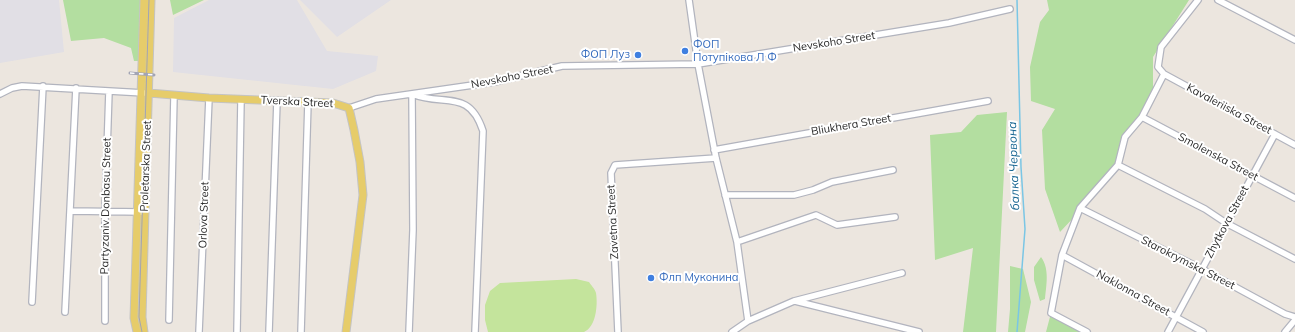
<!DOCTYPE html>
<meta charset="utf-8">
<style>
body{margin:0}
canvas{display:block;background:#ece6df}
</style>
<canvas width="1295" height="332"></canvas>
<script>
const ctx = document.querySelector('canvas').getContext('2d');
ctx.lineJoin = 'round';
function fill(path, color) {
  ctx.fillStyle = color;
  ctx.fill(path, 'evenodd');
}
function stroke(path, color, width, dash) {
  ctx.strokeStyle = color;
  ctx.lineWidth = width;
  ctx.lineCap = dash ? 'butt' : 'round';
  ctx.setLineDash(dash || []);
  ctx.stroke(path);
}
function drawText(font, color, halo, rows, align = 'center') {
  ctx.font = font + ' Mulish,sans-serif';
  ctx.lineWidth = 4;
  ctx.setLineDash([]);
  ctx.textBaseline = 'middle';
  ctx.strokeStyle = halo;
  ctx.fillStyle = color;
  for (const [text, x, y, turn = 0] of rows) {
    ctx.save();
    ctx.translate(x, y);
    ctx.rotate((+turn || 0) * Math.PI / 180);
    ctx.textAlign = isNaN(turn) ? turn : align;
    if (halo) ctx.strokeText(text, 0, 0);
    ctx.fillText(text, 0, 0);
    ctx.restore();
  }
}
fill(new Path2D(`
 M0 0H59L64 52 0 63Z
 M209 0H297L327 51 378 56 376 71 333 89 173 72 174 18Z
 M300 0H391L337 37Z`), '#e1dfe5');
fill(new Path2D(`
 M63 0H141L139 61H134L131 48 104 38 71 41Z
 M170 0H204L173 15Z
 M1047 0H1189L1153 57V89L1107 182 1060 232 1045 189 1042 130 1055 109 1031 101 1030 67 1040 22 1049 10Z
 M1007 112 996 332H963L973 248 935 260 930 135 961 132 977 115Z
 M1041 257C1050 269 1046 286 1045 299L1040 301 1034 280V267Z
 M1010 266 1023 269 1031 302 1025 332H1008L1010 309Z
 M1051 313 1084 332H1046Z`), '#b3dea0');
fill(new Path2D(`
 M576 279 589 282C591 285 595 289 596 293 598 305 596 327 584 332H488L485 320V305L490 291 500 283Z`), '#c4e49c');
stroke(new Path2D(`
 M1017 332 1025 229 1021 167 1017 0`), '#7ac6e5', 1.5);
const minor = new Path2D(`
 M689 0 698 64 716 158 737 242 748 321 732 332
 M1218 0 1295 40
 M1164 74 1295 145
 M0 94 12 88 22 86 144 93
 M349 108 376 99 494 82 562 66 698 64 949 23 1010 9
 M1142 117 1295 198
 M714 150 988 101
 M1118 165 1205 209 1226 223 1295 259
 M725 195H794L813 190 832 182 893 170
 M1080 208 1202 269 1285 314 1295 317
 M70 211 142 212
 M737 242 816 215 837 225 895 217
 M1062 255 1203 332
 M795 301 919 332
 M32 302 43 86
 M65 312 76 88
 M169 320 174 96
 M105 321V211L109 91
 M748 321 794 301 902 273
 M199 332 209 98
 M237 332 241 100
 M269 332 277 101
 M301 332 308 102
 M409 332 413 230 412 94C444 107 469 88 483 131L475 332
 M618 332 611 173 615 165 716 158
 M1087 332 1051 313 1062 255 1080 208 1118 165 1125 137 1142 117 1164 74 1158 67 1161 47 1198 0
 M1168 332 1275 134
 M1285 332 1295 320`);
const major = new Path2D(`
 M149 93 209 98 333 103 349 108 354 130 360 162 363 195 346 332
 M137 332 134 318 144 0
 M144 332 142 317 151 0`);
stroke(minor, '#b2b4be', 8);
stroke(major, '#c4c4c4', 9);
stroke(minor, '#fff', 5.5);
stroke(major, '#e6cc6a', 7);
stroke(new Path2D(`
 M142 332 139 317 149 0`), '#a2a4b4', 1);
const rail = new Path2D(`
 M130 73 154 75`);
stroke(rail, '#a2a4b4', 3);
stroke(rail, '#fff', 1.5, [4.5]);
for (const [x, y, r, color] of [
 [685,51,4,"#3f7fe0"],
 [638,55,4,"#3f7fe0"],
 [651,278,4,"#3f7fe0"]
]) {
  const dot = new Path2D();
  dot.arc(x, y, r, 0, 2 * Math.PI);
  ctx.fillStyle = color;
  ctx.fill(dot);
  stroke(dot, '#fff', 1.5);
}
drawText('11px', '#2b2b2b', '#fff', [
 ["Nevskoho Street",834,42,-9],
 ["Nevskoho Street",512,77,-11],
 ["Tverska Street",297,102,3],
 ["Kavaleriiska Street",1229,109,28],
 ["Bliukhera Street",851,125,-10],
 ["Smolenska Street",1218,157,28],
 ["Proletarska Street",146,166,-88],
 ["Partyzaniv Donbasu Street",106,206,-89],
 ["Orlova Street",204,215,-88],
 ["Zavetna Street",613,222,-93],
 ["Zhytkova Street",1227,222,-62],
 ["Starokrymska Street",1188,263,27],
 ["Naklonna Street",1133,293,29]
]);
drawText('11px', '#366cbe', '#fff', [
 ["ФОП",693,45],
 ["Потупікова Л Ф",693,58],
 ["ФОП Луз",630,55,"right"],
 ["Флп Муконина",659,278]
], 'left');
drawText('italic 12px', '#186692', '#fff', [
 ["балка Червона",1014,166,-92]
]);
</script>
